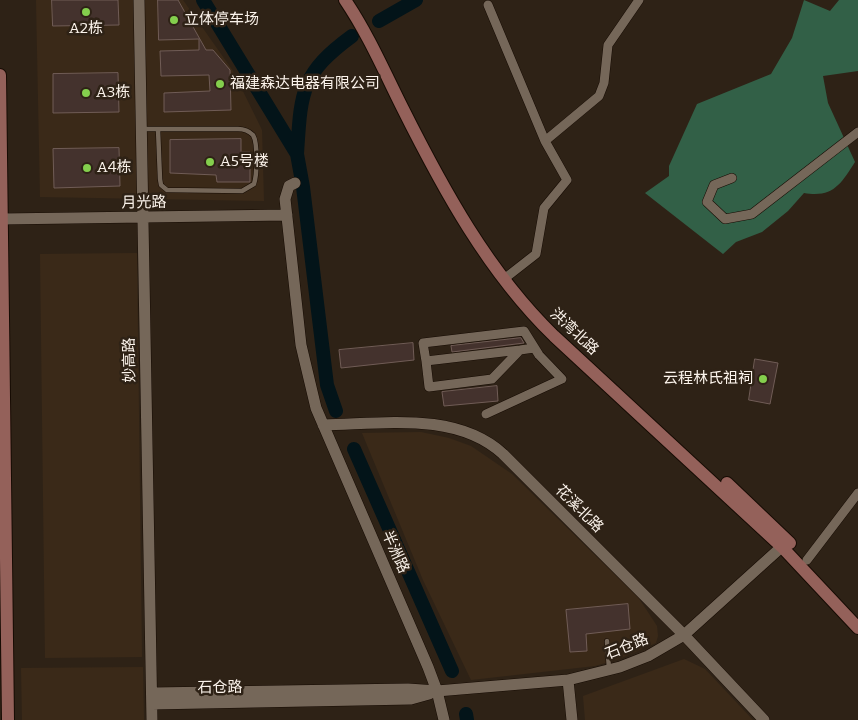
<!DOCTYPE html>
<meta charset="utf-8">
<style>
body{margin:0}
canvas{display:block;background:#2e2216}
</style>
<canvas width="858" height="720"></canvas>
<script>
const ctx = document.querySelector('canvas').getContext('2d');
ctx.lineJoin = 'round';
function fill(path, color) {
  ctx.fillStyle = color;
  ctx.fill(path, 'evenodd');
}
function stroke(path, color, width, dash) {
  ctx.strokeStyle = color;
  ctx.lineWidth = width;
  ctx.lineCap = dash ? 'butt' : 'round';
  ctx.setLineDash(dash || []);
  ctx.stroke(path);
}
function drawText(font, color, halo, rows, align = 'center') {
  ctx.font = font + ' Bitter,"Noto Sans SC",serif';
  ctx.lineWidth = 5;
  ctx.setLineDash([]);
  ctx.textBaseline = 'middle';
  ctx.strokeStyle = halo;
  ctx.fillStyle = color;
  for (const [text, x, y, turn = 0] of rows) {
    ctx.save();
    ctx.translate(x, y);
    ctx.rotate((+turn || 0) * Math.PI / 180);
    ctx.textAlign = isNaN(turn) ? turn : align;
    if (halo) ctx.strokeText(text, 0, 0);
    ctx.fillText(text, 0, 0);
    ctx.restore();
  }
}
fill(new Path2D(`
 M36 0H183L233 71 262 130 264 201 40 197Z
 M137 253 142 657 45 658 40 254Z
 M421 432 449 438 471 446 512 474 638 597 657 626 658 636 656 643 619 659 595 666 471 680 423 580 362 433Z
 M684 659 705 669 753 720H585L583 696Z
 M143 667 144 720H22L21 668Z`), '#3a2918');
fill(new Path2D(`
 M804 0 830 11 839 0H858V71L823 76 828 103 855 162C841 184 833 198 804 193L788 211 762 232 736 242 723 254 645 193 669 176V166L697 104 771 74 792 38Z`), '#326047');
stroke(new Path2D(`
 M203 0 297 154 303 187 327 385 336 411
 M379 21 416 0
 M297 154C301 93 300 74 352 36
 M354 449 452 671
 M466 714 467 720`), '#031419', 14);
const building = new Path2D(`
 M52 0H118L119 25 53 26Z
 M158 0H178L206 50H213L230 70 231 110 164 112V93L210 91 209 75 161 76 160 51 199 50V39L159 40Z
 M118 73 119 112 53 113V74Z
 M241 139V152H250V182H217L216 175 170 173V140Z
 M119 148 120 186 54 188 53 149Z
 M521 338 524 343 452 352 451 346Z
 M413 343 414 360 341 368 339 350Z
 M755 359 778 363 770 404 749 400Z
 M497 386 498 401 444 406 442 392Z
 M628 604 630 629 586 634 587 651 570 652 566 610Z`);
fill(building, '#44322d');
stroke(building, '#705c56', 1);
const service = new Path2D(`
 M142 129H238C243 129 249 131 253 135 258 143 257 175 254 184L242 191 167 190 161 185 160 179 158 129
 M607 641 609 669`);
const minor = new Path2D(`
 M488 5 545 141 567 180 544 208 536 254 504 279
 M545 141 599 96 604 83 608 45 639 0
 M732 178 714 185 707 202 725 219 752 214 858 132
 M520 350 492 379 429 387 426 361 520 350 534 348
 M426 361 423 343 524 331 539 355 562 379 486 414
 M807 560 858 493`);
const tertiary = new Path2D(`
 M139 0 152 720
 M295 183 289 186 285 199 301 345 316 408 428 667 437 691 444 720
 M2 219 287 215
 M323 425C382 424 456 411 503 454L684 635 764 720
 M568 680 572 720
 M152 693 408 689 437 691 568 680 620 667 648 656 684 635 787 542
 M152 704 411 699 429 694`);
const secondary = new Path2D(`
 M345 0C368 34 384 71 402 107 443 189 488 272 554 336L782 547 858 628
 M0 75 8 720
 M727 483 790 543`);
stroke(service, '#160b03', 5.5);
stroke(minor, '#160b03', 10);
stroke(tertiary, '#160b03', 12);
stroke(secondary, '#160b03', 14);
stroke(service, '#756759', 4.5);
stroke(minor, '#756759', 9);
stroke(tertiary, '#756759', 11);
stroke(secondary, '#94615a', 12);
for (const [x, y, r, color] of [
 [86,12,5,"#84cf4d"],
 [174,20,5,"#84cf4d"],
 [220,84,5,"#84cf4d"],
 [86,93,5,"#84cf4d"],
 [210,162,5,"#84cf4d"],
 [87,168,5,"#84cf4d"],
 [763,379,5,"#84cf4d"]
]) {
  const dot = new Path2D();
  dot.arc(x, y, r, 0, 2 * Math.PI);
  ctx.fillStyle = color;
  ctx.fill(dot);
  stroke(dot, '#2e2216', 2);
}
drawText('15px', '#fbf3eb', '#2e2216', [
 ["立体停车场",184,20],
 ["A2栋",86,29,"center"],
 ["福建森达电器有限公司",230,84],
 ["A3栋",96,93],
 ["A5号楼",220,162],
 ["A4栋",97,168],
 ["云程林氏祖祠",753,379,"right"]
], 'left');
drawText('15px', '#fbf3eb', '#2e2216', [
 ["月光路",144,203,-1],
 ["洪湾北路",574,332,43],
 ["妙高路",130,360,-91],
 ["花溪北路",579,509,45],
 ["半洲路",395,552,66],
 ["石仓路",627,647,-22],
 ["石仓路",220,688,-1]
]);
</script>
